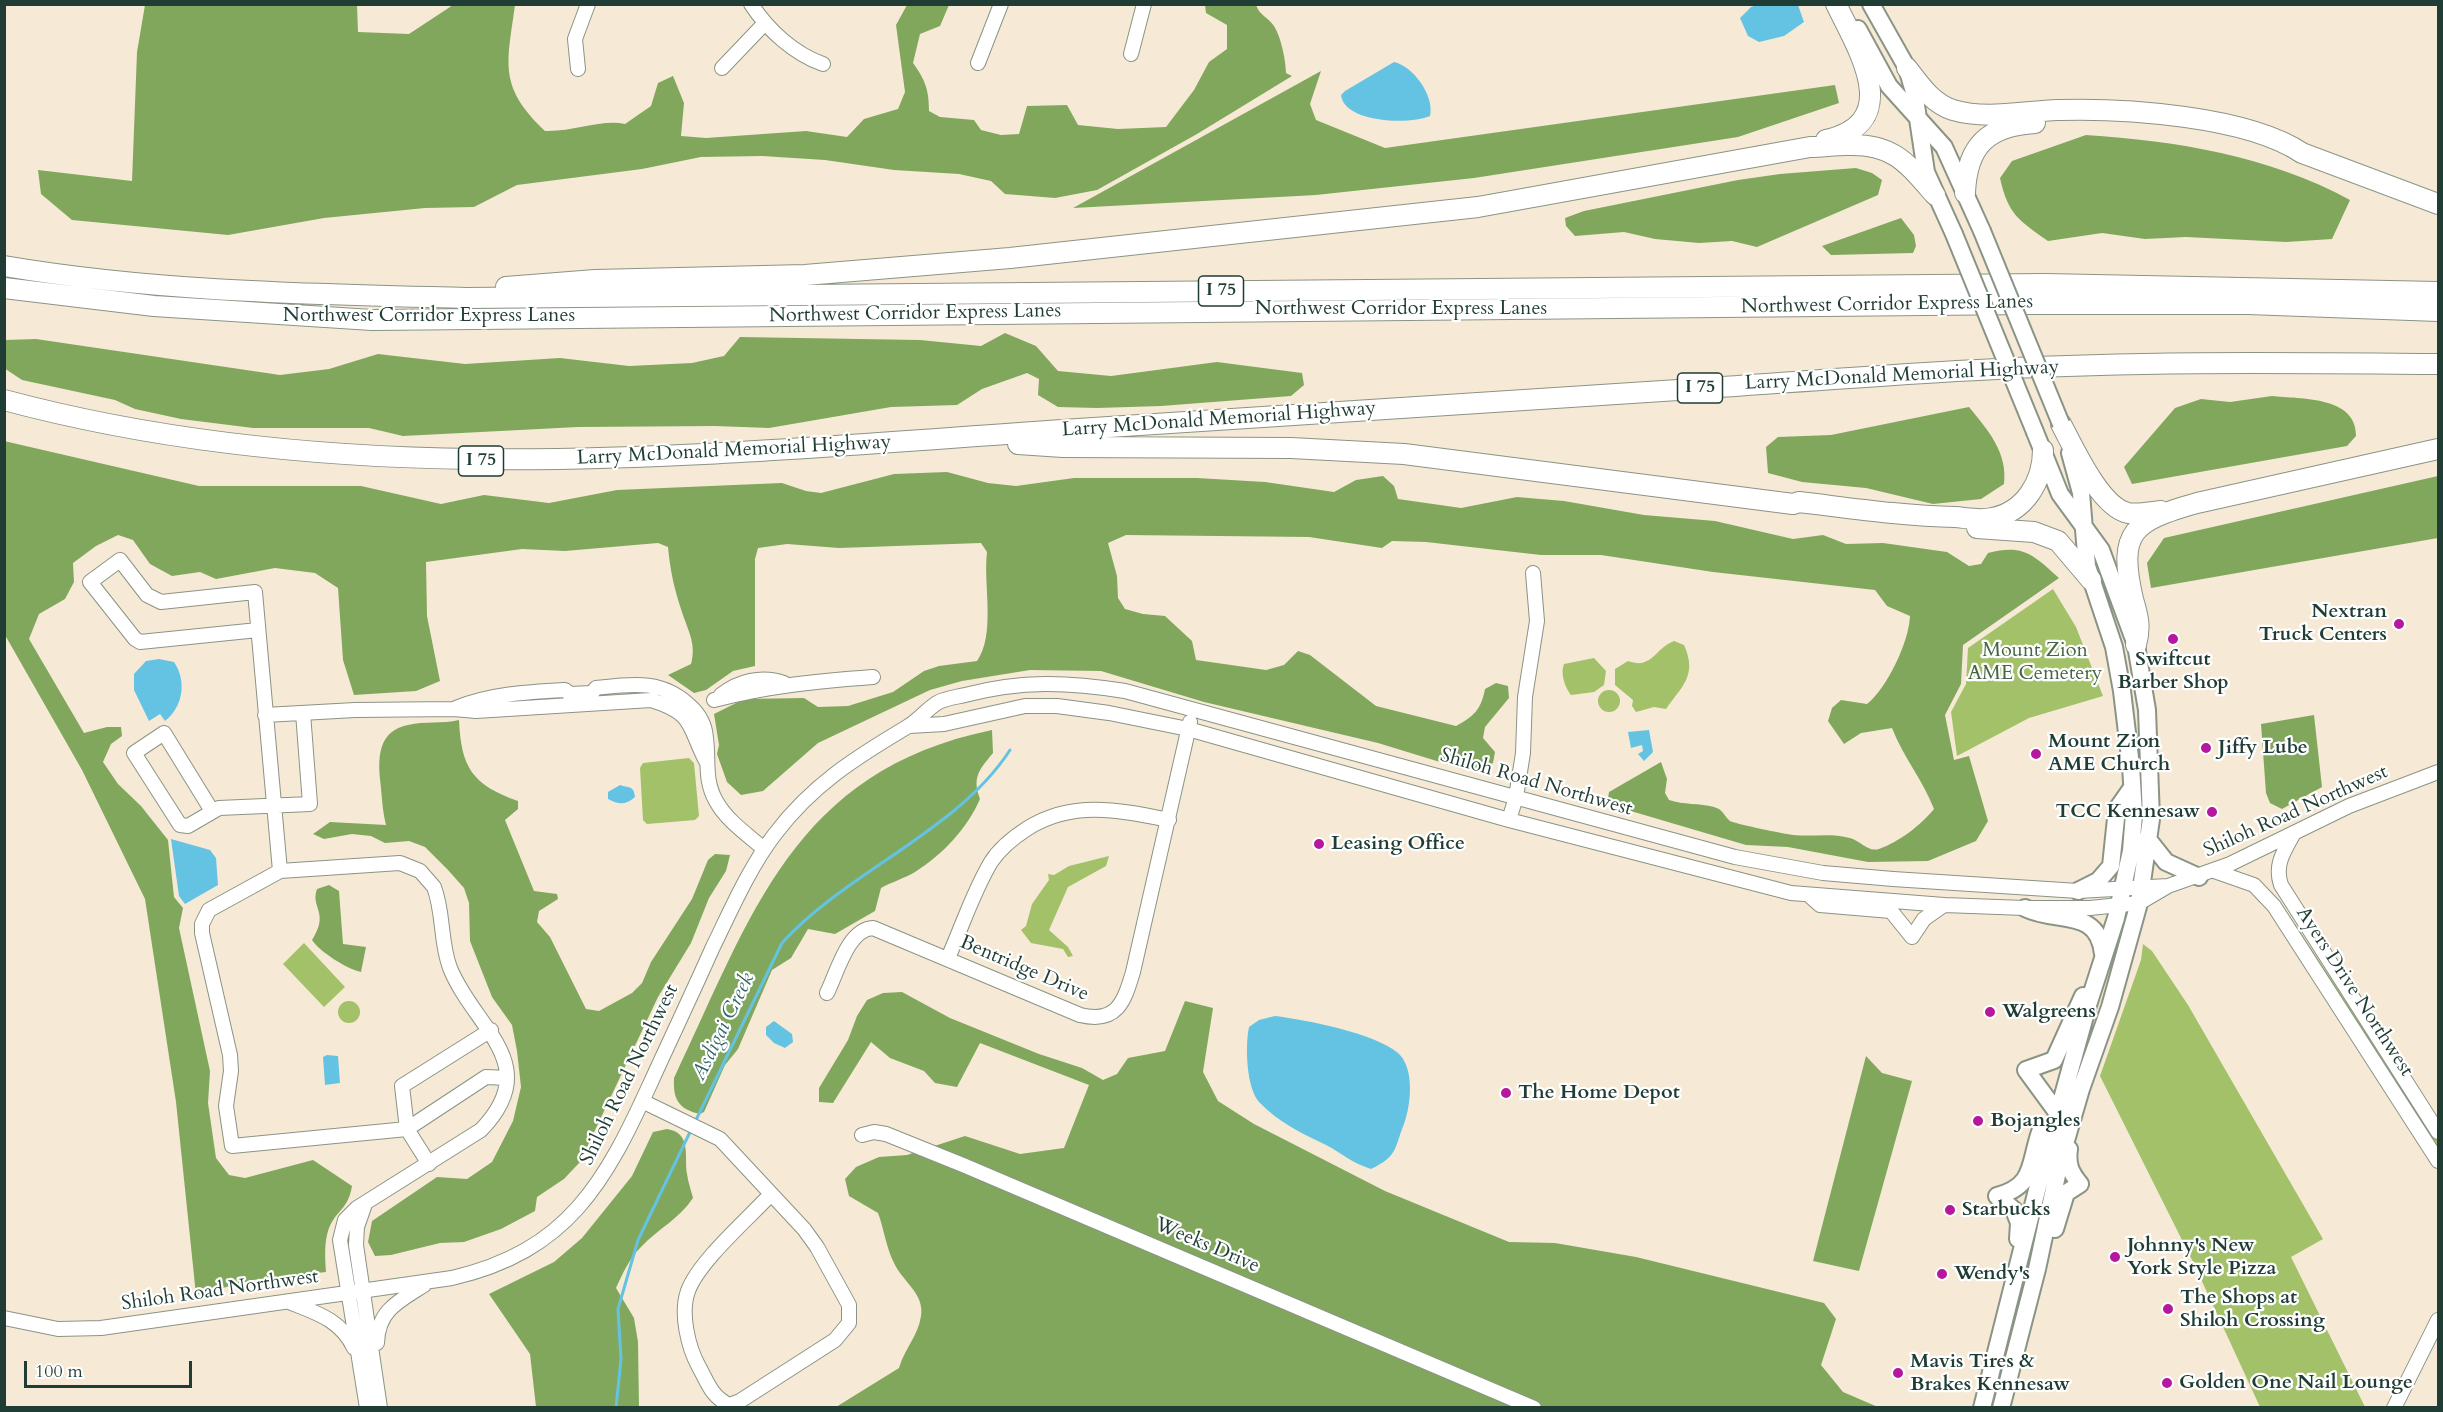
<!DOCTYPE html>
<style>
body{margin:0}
#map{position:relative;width:2443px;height:1412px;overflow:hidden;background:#f6ead6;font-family:Cardo,serif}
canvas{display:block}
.frame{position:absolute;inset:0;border:6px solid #1f3d34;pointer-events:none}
.scale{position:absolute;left:24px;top:1361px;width:168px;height:27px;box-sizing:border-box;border:3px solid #1f3d34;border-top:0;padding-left:8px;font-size:18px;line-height:21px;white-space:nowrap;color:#1f3d34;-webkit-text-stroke:4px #fff;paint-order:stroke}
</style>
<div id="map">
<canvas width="2443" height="1412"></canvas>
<div class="frame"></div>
<div class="scale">100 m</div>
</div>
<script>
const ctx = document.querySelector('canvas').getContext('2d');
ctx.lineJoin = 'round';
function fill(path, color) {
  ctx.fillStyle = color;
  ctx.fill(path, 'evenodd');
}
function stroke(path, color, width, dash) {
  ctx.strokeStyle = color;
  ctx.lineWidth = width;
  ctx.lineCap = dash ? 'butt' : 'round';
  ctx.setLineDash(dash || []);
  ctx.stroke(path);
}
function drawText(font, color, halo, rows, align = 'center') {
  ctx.font = font + ' Cardo,serif';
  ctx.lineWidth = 4.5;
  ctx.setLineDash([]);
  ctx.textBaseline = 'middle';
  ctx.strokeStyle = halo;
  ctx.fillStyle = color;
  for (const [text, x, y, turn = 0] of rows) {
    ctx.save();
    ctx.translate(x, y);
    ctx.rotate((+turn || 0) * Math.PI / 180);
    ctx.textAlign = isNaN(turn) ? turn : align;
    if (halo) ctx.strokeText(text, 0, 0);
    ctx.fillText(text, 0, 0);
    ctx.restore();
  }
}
fill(new Path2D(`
 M2053 589 2076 627 2103 696 2029 718 1957 756 1951 712 1966 684 1968 648Z
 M1674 641 1684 645C1698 676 1681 687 1666 709L1654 707 1636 712 1632 706 1633 700 1615 685V669L1628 661C1652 670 1655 648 1674 641Z
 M1594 658 1606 671 1604 685 1594 692 1571 695C1565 688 1560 673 1564 664Z
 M1598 701a11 11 0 1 1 22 0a11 11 0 1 1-22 0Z
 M689 758 694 763 699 816 695 820 647 824 643 820 640 768 643 763Z
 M1109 856 1106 866 1068 887 1049 930 1068 947 1073 956 1068 957 1063 949 1031 943 1021 930 1026 926 1032 904 1049 880 1048 874 1054 875 1069 866Z
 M2295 924 2438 1141V1151L2294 927Z
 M304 943 345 987 324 1007 283 964Z
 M2143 944 2152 951 2188 1005 2323 1239 2291 1257 2365 1407H2260L2194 1264 2100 1076 2141 960Z
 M338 1012a11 11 0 1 1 22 0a11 11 0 1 1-22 0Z`), '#a2c169');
fill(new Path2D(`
 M145 5H357L358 32 409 34 453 5H515C507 64 498 86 545 131 574 132 602 119 625 124L651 106 658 83 673 76 684 103 681 136 706 138 806 131 847 137 864 119 898 109 905 92 896 25 907 5H949L940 26 920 34 913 63C925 80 929 89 929 111L940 117 974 120 981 130 1001 135 1019 134 1027 106 1067 105 1078 125 1118 129 1166 127 1194 90 1209 62 1227 49V25L1206 13 1205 5H1256C1260 16 1268 17 1274 26 1281 37 1286 61 1286 73L1292 76 1197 134 1097 190 1055 198 1005 194 991 181 959 174 894 170 825 160 762 156 701 157 642 169 517 185 474 207 425 208 324 218 228 235 72 220 41 194 38 170 132 181 137 52Z
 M1321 71 1310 104 1316 120 1385 148 1835 85 1839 103 1738 137 1474 178 1316 195 1073 208Z
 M2086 135C2177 141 2270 156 2350 200L2332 239 2286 242 2186 237 2145 239 2102 233 2048 241C2018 220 2008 214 2000 178L2012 161Z
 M1856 168 1872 173 1882 180 1878 195 1757 247 1732 241 1699 243 1655 239 1624 232 1575 236 1566 226 1565 218 1584 211 1738 180 1780 174Z
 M1901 218 1914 235 1916 246 1913 253 1831 255 1822 246Z
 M1005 333 1036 346 1058 371 1111 376 1217 362 1302 373 1304 385 1291 396 1161 406 1097 408 1058 407 1038 395 1039 379 1027 373 982 389 957 405 891 407 769 428 715 426 578 427 403 436 369 428H253L181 419 135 409 115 400 22 380 4 368 5 340 36 339 280 375 329 369 378 354 465 364 560 358 629 366 692 363 724 356 740 337 920 340 981 346Z
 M2272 396C2300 399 2357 396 2356 436L2347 446 2132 484 2124 467 2175 408 2201 399 2230 402Z
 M1969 407C1988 430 2008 453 2004 484L1981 499 1933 504 1866 488 1802 482 1768 473 1766 447 1778 437 1831 435Z
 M4 441 199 486H361L441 504 484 495 549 503 617 490 734 485 782 483 806 491 821 493 894 474 947 472 988 483 1016 486 1074 478H1197L1265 482 1334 492 1356 480 1383 476 1394 486 1398 499 1461 508 1517 497 1564 501 1644 515 1715 521 1793 539 1823 535 1846 544 1883 543 1947 552 1969 566 1981 564 1988 553C2024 544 2033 555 2059 578L1963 645 1961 684 1945 715 1954 760 1969 756 1988 821 1976 841 1928 861 1868 862 1788 847 1746 845 1607 804 1609 792 1661 762 1667 779 1665 793 1669 800C1684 805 1699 803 1714 807 1724 810 1723 815 1730 821 1732 823 1780 833 1787 834 1808 838 1829 832 1850 838 1861 841 1867 852 1879 849 1899 842 1921 825 1934 809 1923 780 1903 757 1892 728L1861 733 1844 744 1828 721 1832 708 1841 700 1867 704C1887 688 1909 642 1910 616L1887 606 1875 590 1713 572 1601 555H1541L1426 542 1392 541 1382 548 1309 537 1126 535 1108 543 1117 576 1118 598 1125 609 1143 614 1165 616 1192 641 1196 660 1266 670 1284 665 1298 651 1310 655 1376 706 1456 726C1474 716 1481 710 1485 689L1496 683 1508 686 1509 698 1485 727 1483 738 1495 752 1493 763 1485 768 1466 770 1378 743 1204 702 1101 671 1030 670 962 681 930 690 818 743 763 791 741 795 727 782 717 754 719 745 714 714 744 699 804 698 818 707 848 706 893 692 924 671 939 666 977 661C996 634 983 585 987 552L981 543 839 548 787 544 758 548 755 559V666L733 671 706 690 694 693 668 675 691 664C697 643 687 629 681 609 674 588 670 569 668 547L658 543 565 551 522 549 426 562 427 616 440 681 416 691 354 695 343 660 338 588 315 573 275 568 216 579 200 572 172 576 150 564 133 540 118 535 96 546 73 563 74 582 65 599 39 614 29 639 84 733 107 727H121L122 736 111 744 103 762 118 784 141 806 168 840 174 897 183 908 179 928 210 1071 208 1103 216 1158 229 1175 245 1178 313 1160 352 1186C348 1210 337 1209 329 1228 324 1242 325 1257 326 1272L253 1280 196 1295 176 1102 145 899 82 770 5 635Z
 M2438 476V538L2151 588 2147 563 2164 538Z
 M2314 715 2322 787 2282 809 2270 803 2266 793 2261 724Z
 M459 720C461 767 472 785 518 801V809L505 820 534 891 557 894 558 899 539 911 537 922 550 937 586 1009 599 1011 632 993 642 983 651 962 692 899 708 860 715 854 730 855 726 871 709 898 691 943 658 997 580 1162 564 1179 537 1197 535 1211 501 1229 464 1242 440 1243 391 1255 375 1256 368 1242 372 1221 437 1177 467 1179 492 1162 513 1121 521 1087 517 1051 512 1025 492 997 470 941 469 903 464 888 448 870 425 847 409 841 385 843 371 836 352 834 324 839 313 834 330 822 386 825C382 809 382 795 380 779 378 755 379 731 408 725 425 721 442 724 459 720Z
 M992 730 993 753C979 770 972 777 980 799 967 829 943 854 915 872 905 878 892 882 881 888L875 911 835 934 808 929 791 958 772 970 738 1049 725 1065 704 1112 700 1114C678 1109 673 1099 674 1078 752 915 793 771 992 730Z
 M329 885 339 891 343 944 366 947 361 972C347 969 320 952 312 940 330 912 310 908 317 889Z
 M902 992 950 1018 1039 1054 1082 1068 1103 1080 1117 1074 1128 1058 1165 1051 1185 1001 1213 1008 1203 1072 1218 1101 1254 1124 1385 1191 1509 1242 1555 1243 1636 1257 1824 1303 1836 1319 1821 1365 1843 1392 1878 1407H836L899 1368C905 1348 918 1336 921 1316 925 1294 902 1281 894 1263 886 1247 884 1229 878 1213L849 1196 845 1179 856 1167 879 1157 907 1155 965 1136 1020 1154 1064 1148 1089 1085 980 1043 957 1087 935 1083 924 1071 890 1058 871 1042 833 1103 819 1102V1088L848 1040 857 1016 867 1000 883 993Z
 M1866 1056 1882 1073 1912 1081 1859 1271 1813 1261Z
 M667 1129C692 1133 684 1156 687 1174 688 1182 691 1190 693 1198 679 1219 658 1229 641 1247 629 1259 623 1273 616 1288L634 1318 638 1342 639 1407H536L530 1354 489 1294 554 1262 582 1238 632 1176 653 1132Z`), '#81a75d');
fill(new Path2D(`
 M1757 5H1798L1804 22 1784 36 1759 42 1748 36 1740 18 1751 7Z
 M1394 62C1413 66 1435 96 1430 116 1410 125 1344 123 1341 95L1345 91Z
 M159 659 174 662C187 681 183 707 165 721L160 714 149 721 134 690V674L146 661Z
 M1649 730 1653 752 1644 761 1638 754 1643 751 1642 745 1631 748 1628 732Z
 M620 785C628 788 634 785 635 797 626 805 619 805 608 799V792Z
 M171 839 210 850 216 858 218 885 185 904 179 896Z
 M1275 1016C1307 1020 1374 1033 1398 1053 1415 1068 1411 1105 1404 1124 1394 1149 1398 1156 1371 1169 1352 1163 1343 1154 1326 1145 1303 1134 1278 1122 1260 1103 1246 1089 1245 1045 1249 1027L1259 1020Z
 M774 1021 792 1034 793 1042 785 1048 774 1043 766 1035V1027Z
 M327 1055 338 1056 340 1083 325 1085 323 1057Z`), '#64c3e2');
stroke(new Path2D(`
 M695 1122 782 943C846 872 958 831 1010 750
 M616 1408 621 1359 618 1309 638 1240 691 1130`), '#64c3e2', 3);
const minor = new Path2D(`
 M751 4C768 30 794 54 823 64
 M1131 54 1144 4
 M978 63 1001 4
 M722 68 765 23
 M578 69 575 39 588 4
 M258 630 140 642 135 639 90 582 120 560 147 595 161 602 255 592 280 871
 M721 695C738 681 762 675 784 683
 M714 700C766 686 819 681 873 677
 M456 708C490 694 528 692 565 690L570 694 592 693 596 688C632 684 662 679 690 706 700 715 705 724 706 738 709 760 704 780 716 801 727 821 747 834 764 849
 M265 715 355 710 454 709 476 711 651 700C695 713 688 727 706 761
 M909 726 944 724 1025 706H1057L1109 713 1188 729 1509 820 1791 893 1944 905 2025 908H2090L2139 903 2168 886 2230 864 2349 806 2438 772
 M212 811 164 733 134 753 180 825 188 826 219 808 310 804 303 713
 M1509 820 1516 797 1523 753 1525 697 1537 621 1533 573
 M2294 833C2284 851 2274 865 2281 885L2438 1132
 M2214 871 2254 885 2274 906 2438 1161
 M1811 897 1820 905 1891 911 1912 937 1924 919 1944 905
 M948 958C962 927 973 892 991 862 1000 848 1014 837 1028 828 1073 800 1119 810 1169 820
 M827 993C837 973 848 929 873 928L1080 1015C1117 1024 1124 1002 1133 972L1190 722
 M642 1101 720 1139 804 1229 817 1247 849 1305V1323L835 1340 740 1401 729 1405C711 1396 708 1383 699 1367 688 1347 680 1313 688 1291 699 1261 748 1219 771 1194
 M862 1135 874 1132 886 1134 963 1165 1534 1408
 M429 1164 407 1129 402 1086 491 1030
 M365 1204 357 1227 356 1245 380 1408
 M289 1302C317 1313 341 1320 354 1348
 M4 1318 58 1329 101 1328 452 1278C568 1251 605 1183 651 1082 671 1038 692 994 712 949 731 910 749 868 775 834 812 785 855 758 907 727 918 721 926 710 937 703 945 698 957 697 965 695 1022 680 1068 682 1125 691L1735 857 1823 873 1893 879 2078 891 2168 886
 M377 1343C378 1310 399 1301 424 1285
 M367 1408 340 1240 345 1220 357 1208 481 1130C545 1064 474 1028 450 968 440 942 444 913 434 887L420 871 400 863 280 871 209 910 202 924V933L230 1055 231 1071 226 1106 232 1146 407 1129 486 1077 507 1078
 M2394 1408 2438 1320`);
const major = new Path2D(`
 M1871 4 1907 68 1914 92 1926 172 1954 234
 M1858 29 1889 86 1944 147 1982 231
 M2147 838 2166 862 2199 877
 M2078 891 2098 881 2111 866 2117 809 2131 789
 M2025 908C2057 924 2098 907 2103 954
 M2059 1115 2026 1070 2054 1060 2083 996
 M1997 1196C2035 1186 2029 1164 2040 1132L2058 1122
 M1997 1196 2014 1210 2019 1223 2018 1239
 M2055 1229 2066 1193 2080 1184C2070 1172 2067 1164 2069 1149
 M1982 1408 2038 1186 2088 1005 2116 918 2131 851 2134 814 2131 766 2122 691 2114 647 2087 566 2081 493 2070 453
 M2001 1408 2037 1269 2060 1161 2081 1089 2110 1007 2139 903 2151 819 2147 710 2136 645 2101 550 2060 494 2035 432`);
const highway = new Path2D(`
 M1907 68C1920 85 1932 103 1953 110 1986 120 2024 111 2058 110 2124 108 2247 116 2302 153L2438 204
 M1826 140C1905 122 1858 50 1836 4
 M1965 193C1967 145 1988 126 2035 123
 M4 266C157 292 312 294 466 298L2045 284 2438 292
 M506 287 595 280 805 275 1010 258 1478 207 1810 147C1822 147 1834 145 1847 145 1893 143 1907 163 1935 195
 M4 288 154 306 372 320 2030 304H2248L2438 311
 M4 400C358 495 719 453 1078 429 1278 416 1478 403 1678 390 1784 383 1891 374 1997 369 2144 361 2291 363 2438 364
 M2061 424C2074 448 2100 507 2128 513 2139 515 2150 512 2161 511
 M1018 444 1063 447 1291 448 1404 454 1793 504 1799 502C1850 508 1903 516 1955 517 1967 518 1981 521 1992 518 2025 512 2043 481 2043 450
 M1977 528 2034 532 2058 541 2091 580
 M2136 645C2141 627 2138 616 2133 599 2117 530 2134 521 2197 503L2438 449`);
stroke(minor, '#8a9485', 16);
stroke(major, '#8a9485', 20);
stroke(highway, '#8a9485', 22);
stroke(minor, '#fff', 14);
stroke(major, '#fff', 16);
stroke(highway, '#fff', 20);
const majorBridge = new Path2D(`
 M1982 231 2061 424
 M1954 234 2035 432`);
stroke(majorBridge, '#8a9485', 20, []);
stroke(majorBridge, '#fff', 16);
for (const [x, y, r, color] of [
 [2399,624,6,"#b5179e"],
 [2173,639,6,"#b5179e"],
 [2206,748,6,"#b5179e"],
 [2036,754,6,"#b5179e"],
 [2212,812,6,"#b5179e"],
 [1319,844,6,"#b5179e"],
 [1990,1012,6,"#b5179e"],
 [1506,1093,6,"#b5179e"],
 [1978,1121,6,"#b5179e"],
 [1950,1210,6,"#b5179e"],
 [2115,1257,6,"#b5179e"],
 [1942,1274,6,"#b5179e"],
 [2168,1309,6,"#b5179e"],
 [1898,1373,6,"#b5179e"],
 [2167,1383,6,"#b5179e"]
]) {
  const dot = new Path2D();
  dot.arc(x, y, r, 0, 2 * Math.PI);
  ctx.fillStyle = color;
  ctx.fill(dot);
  stroke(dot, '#fff', 2);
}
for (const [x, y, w] of [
 [1221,291,45],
 [1700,388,45],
 [481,461,45]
]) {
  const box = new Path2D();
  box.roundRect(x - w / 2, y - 15, w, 30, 4.5);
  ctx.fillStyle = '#fff';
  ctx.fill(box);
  stroke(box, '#1f3d34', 1.5);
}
drawText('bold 18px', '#1f3d34', null, [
 ["I 75",1221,291],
 ["I 75",1700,388],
 ["I 75",481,461]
]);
drawText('20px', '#1f3d34', '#fff', [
 ["Northwest Corridor Express Lanes",1887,305,-1],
 ["Northwest Corridor Express Lanes",1401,309],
 ["Northwest Corridor Express Lanes",915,314,-1],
 ["Northwest Corridor Express Lanes",429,316],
 ["Larry McDonald Memorial Highway",1902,376,-3],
 ["Larry McDonald Memorial Highway",1219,420,-4],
 ["Larry McDonald Memorial Highway",734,451,-3],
 ["Shiloh Road Northwest",1536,783,16],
 ["Shiloh Road Northwest",2296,812,-24],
 ["Bentridge Drive",1024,969,23],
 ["Ayers Drive Northwest",2354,992,57],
 ["Shiloh Road Northwest",630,1075,-64],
 ["Weeks Drive",1207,1246,23],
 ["Shiloh Road Northwest",220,1291,-8]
]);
drawText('bold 20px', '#1f3d34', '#fff', [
 ["Nextran",2387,612,"right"],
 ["Truck Centers",2387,635,"right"],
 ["Swiftcut",2173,660,"center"],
 ["Barber Shop",2173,683,"center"],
 ["Mount Zion",2048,742],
 ["AME Church",2048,765],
 ["Jiffy Lube",2218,748],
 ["TCC Kennesaw",2200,812,"right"],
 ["Leasing Office",1331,844],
 ["Walgreens",2002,1012],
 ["The Home Depot",1518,1093],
 ["Bojangles",1990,1121],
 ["Starbucks",1962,1210],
 ["Johnny's New",2127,1246],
 ["York Style Pizza",2127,1269],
 ["Wendy's",1954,1274],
 ["The Shops at",2180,1298],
 ["Shiloh Crossing",2180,1321],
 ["Mavis Tires &",1910,1362],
 ["Brakes Kennesaw",1910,1385],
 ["Golden One Nail Lounge",2179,1383]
], 'left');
drawText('20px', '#466544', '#fff', [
 ["Mount Zion",2035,651],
 ["AME Cemetery",2035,674]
]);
drawText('italic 21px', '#346568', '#fff', [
 ["Asdigai Creek",724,1027,-64]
]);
</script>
